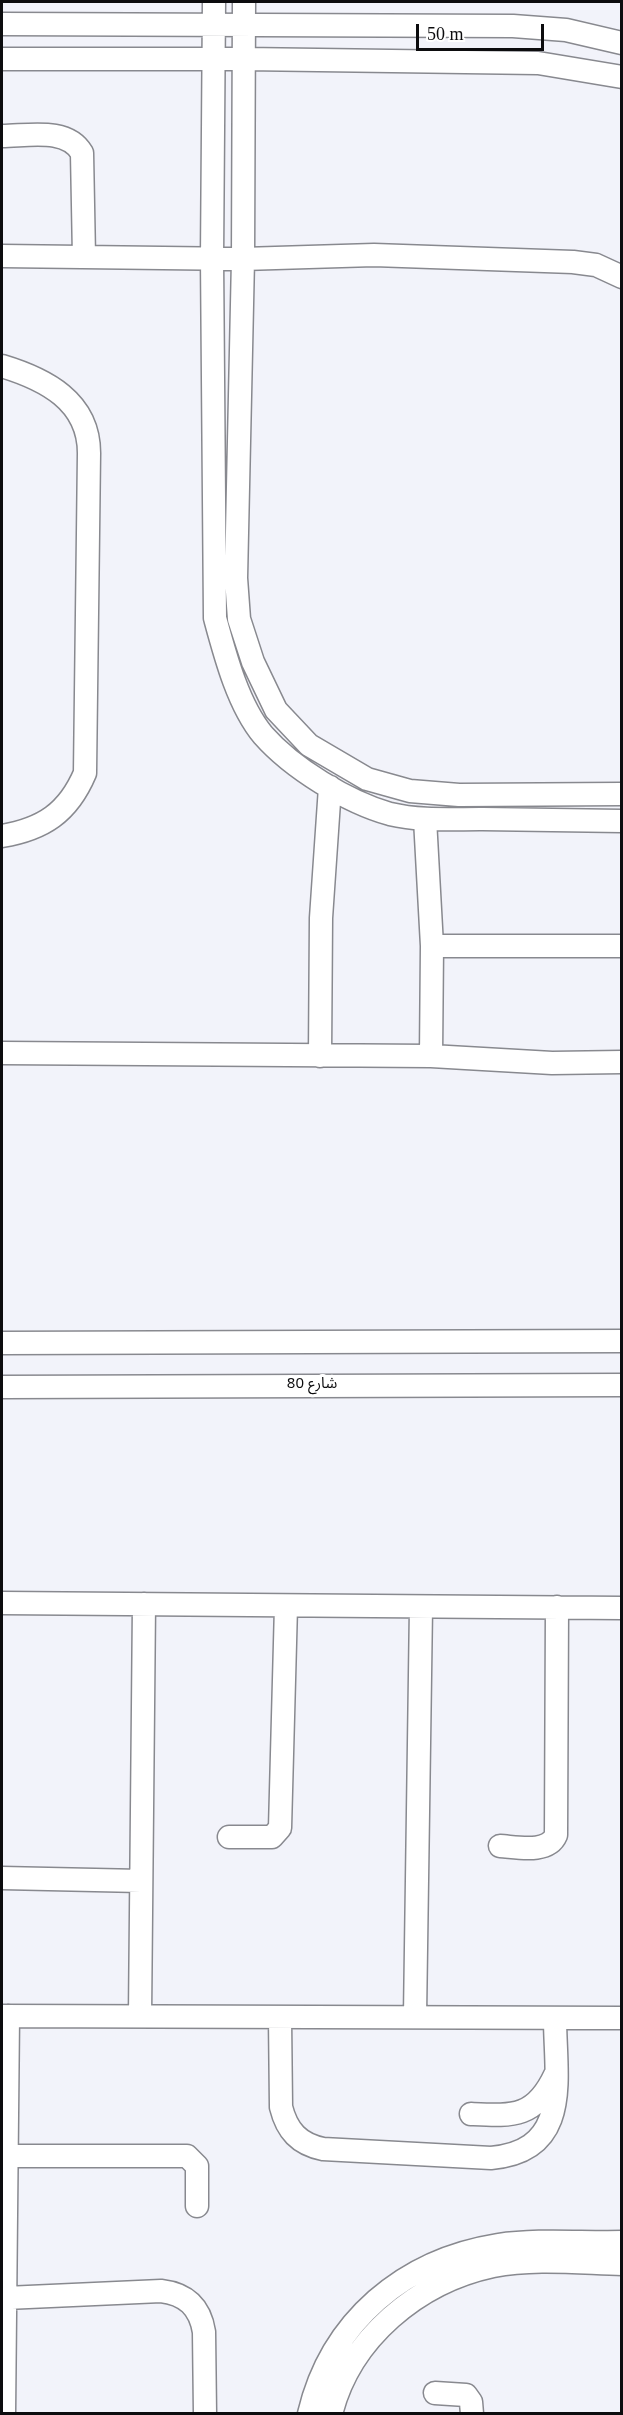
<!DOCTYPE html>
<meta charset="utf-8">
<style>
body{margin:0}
#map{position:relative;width:623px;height:2415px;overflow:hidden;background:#f2f3fa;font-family:Georgia,serif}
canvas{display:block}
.frame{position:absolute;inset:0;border:3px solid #0c0c0e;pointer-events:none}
.scale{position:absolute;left:416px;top:24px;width:128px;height:27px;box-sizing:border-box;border:3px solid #0c0c0e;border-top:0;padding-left:8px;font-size:18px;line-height:21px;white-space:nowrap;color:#0c0c0e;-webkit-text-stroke:4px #fff;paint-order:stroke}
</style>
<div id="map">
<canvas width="623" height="2415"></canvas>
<div class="frame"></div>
<div class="scale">50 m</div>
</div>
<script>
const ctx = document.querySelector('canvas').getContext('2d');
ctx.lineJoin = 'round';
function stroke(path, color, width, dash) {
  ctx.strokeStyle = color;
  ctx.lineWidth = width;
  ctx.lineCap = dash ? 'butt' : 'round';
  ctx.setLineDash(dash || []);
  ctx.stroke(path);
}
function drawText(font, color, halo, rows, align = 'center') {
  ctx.font = font + ' Georgia,"Noto Sans Arabic",serif';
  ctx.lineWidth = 6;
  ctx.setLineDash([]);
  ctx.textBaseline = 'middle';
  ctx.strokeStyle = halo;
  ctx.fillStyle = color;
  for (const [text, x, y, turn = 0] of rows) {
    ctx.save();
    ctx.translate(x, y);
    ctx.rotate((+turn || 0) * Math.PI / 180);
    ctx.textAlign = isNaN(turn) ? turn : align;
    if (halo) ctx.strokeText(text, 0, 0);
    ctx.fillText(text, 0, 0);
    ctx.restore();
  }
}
const minor = new Path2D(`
 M214 2 212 258 215 618C225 655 238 705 263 735 292 768 347 802 390 814 419 821 450 819 480 819 527 820 574 820 622 821
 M244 2 243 259 236 578 239 619 253 662 276 710 309 745 367 779 410 791 459 795 622 794
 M2 24 513 26 566 30 622 43
 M2 59H245L538 63 622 77
 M2 136C28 136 67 127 82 153L84 257
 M2 256 243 259 374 255 573 262 596 265 622 277
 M2 366C45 379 89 401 89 453L85 773C68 813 43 829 2 836
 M425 819 432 946 431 1056
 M432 946H622
 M2 1053 431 1056 552 1063 622 1062
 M320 1056 321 918 330 787
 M2 1343 622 1341
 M2 1387 622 1385
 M2 1603 622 1608
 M229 1837H272L280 1828 286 1606
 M500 1846C517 1847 548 1854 556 1835L557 1607
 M2 1878 141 1881
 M2 2016 622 2018
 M140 2016 144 1604
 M415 2016 421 1607
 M280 2018 281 2107C287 2131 299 2144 323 2149L491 2158C573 2151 555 2077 555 2018
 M471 2114C513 2116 535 2118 555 2075
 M7 2156H187L197 2166V2206
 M6 2298 161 2291C186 2294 200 2307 204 2332L205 2414
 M435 2393 466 2395 471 2402 472 2414
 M4 2414 8 2016
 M309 2414C331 2321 404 2260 498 2245 538 2239 581 2243 622 2242
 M331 2414C350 2338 418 2282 493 2266 534 2258 580 2263 622 2264`);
stroke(minor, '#88898f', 25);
stroke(minor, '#fff', 22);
drawText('15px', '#0c0c0e', '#fff', [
 ["شارع 80",312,1386]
]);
</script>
